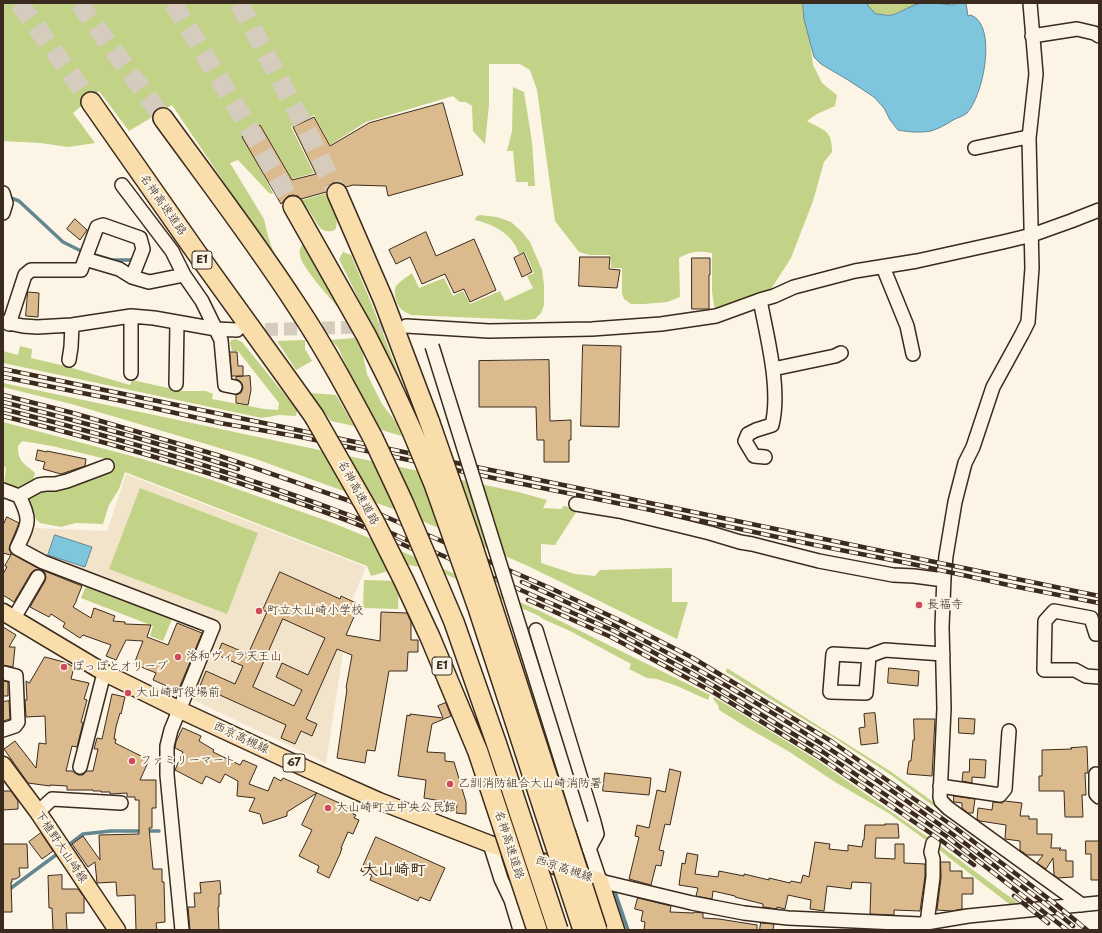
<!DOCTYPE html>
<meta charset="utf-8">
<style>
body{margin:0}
#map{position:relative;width:1102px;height:933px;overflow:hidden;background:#fcf5e5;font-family:"Playpen Sans",sans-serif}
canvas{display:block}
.frame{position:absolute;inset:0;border:4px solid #3b2a1e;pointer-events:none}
</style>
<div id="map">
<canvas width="1102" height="933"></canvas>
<div class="frame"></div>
</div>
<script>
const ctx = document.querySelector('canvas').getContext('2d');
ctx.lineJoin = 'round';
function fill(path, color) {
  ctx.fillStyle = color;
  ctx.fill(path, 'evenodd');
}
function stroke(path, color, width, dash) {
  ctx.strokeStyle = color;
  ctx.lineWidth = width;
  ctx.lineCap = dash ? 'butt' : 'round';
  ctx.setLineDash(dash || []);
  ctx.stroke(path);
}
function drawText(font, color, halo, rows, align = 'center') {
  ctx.font = font + ' "Playpen Sans","Klee One",sans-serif';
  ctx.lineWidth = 4;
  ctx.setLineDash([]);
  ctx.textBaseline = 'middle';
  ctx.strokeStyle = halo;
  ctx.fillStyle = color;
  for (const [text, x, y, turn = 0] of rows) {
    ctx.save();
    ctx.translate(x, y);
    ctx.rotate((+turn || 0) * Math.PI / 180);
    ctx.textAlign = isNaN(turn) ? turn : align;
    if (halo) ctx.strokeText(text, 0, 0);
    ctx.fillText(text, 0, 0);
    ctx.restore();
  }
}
fill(new Path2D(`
 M126 474 366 567 352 600 340 595 324 630 345 640 326 763 191 699 219 628 215 621 42 559 24 547 30 530 36 528 107 531Z`), '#f2e4cb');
fill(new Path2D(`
 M3 3H803L804 19 810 42 813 65 822 83 837 95 835 106 817 114 807 121C824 131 832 129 832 152L824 162 813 201 791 258 771 289 758 296 715 311 712 292V253C698 251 692 251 679 258L680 297 667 302 644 304H631L624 299 622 293V268H611V259L610 255H590L579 252 555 221 537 90 530 70 520 64H489V105L485 144 473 131 472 106 466 102H460L453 96 366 122 330 145 314 115 291 127 314 173 292 179 260 125 242 136 273 193 270 194 238 160 230 163 264 219 268 236 274 254 246 215 172 105 129 131 99 91 73 113 95 143 68 147 41 143 3 141Z
 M867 3H922L913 6 891 15 876 14 868 6Z
 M513 87 524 92 532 142 535 186H528V182H516L513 151H507L512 131Z
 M327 193C331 204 341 219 335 230 329 232 325 232 320 228L302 200Z
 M480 215 497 217 511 222 522 232 530 242 542 270 544 285V305L541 313 535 319 525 320 411 315C407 313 403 311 400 308 396 303 393 291 396 286 400 281 407 277 412 273L419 288 444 278 453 296 463 291 470 304 500 291 505 301 533 288 527 276 534 273 525 252 519 254C517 250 516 245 513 242 505 230 488 223 475 220L476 217Z
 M303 244 321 271 341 311C332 300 301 267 300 255 299 251 300 247 303 244Z
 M343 252 351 255 372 305 403 386 393 369 339 259Z
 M355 338 362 351 367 374 382 404 396 422 402 436 381 430 376 423 342 357C340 349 337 345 330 340Z
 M236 339 242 342 297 410 296 416 279 415 262 418 3 363V351L18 355 20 346 32 349 31 358 65 366 130 385 132 380 182 391H206L213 394 212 399 264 409 278 410 279 403 238 351H232L230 343 231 340Z
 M305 340V349L312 361 296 370 277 341Z
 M3 383 518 492 547 500 543 508 561 509 564 506 578 509 555 545 541 544V563L575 574 595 576 600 570 672 568V602H688L677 639 528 566 482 546 393 509 253 458 75 405 3 387Z
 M310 393 336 395 354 426 331 421Z
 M3 422 139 458 209 479 333 523 437 566 540 611 710 695 708 700 677 686 657 679 647 678 629 669 631 664 570 631 543 619 539 616 436 570 409 565 371 576 367 566 125 472 119 489 109 505 103 524 76 523 61 527 40 523 31 514 25 500 41 491 111 469 114 462 106 459 52 446 22 441 18 446C18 449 18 453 19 456 21 463 30 468 35 473L33 482 20 491 4 484 6 468 3 465Z
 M140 488 258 533 227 614 109 569Z
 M364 580 399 581 398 609 363 608Z
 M86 586 172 619 163 641 150 636 153 626 81 598Z
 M727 668 893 773 1073 903 1068 904 891 775 833 737 726 672Z
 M714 697 817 760 939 845 1022 906 1013 907 934 846 890 814 835 782 788 751 748 728 719 710 718 705 713 699Z`), '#c2d287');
const water = new Path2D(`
 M803 3H867L868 6 876 14C881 14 887 16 892 15 902 12 911 5 922 3 932 1 943 5 954 5L955 3H966L968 16 971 15C998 26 983 96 967 113 964 116 957 118 953 120 947 124 938 129 931 131 920 133 908 132 898 130L890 120 884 108 874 97 848 80 821 64 814 57 804 19Z
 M55 535 92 547 85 567 48 555Z`);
fill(water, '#7ec5de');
stroke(water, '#638791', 1);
stroke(new Path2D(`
 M11 198 19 201 63 242 81 251 112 260H132L134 259
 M66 847 83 834 111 831H159
 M615 892 628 930
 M3 894 60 852`), '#638791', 3.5);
const building = new Path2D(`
 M443 103 463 175 388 196 386 186 353 185 346 187 343 184 338 182 333 183 328 186 326 192 301 199 298 196 293 195 288 196 281 204 242 137 260 125 292 180 316 174 293 127 297 125 314 117 330 146 369 123Z
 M75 219 87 230 80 240 67 229Z
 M426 232 436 256 474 239 496 290 470 302 464 289 454 293 445 274 422 284 410 257 396 264 389 250Z
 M524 253 532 272 522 277 514 258Z
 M580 257H610L609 269 620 270 617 288 579 286Z
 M692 258H710V275H709V309H692Z
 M28 292 39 293 38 317 26 316Z
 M583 345 621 346 619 427 581 426Z
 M230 352H237L238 366H243V376H232Z
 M549 360 550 421 571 420V440H569V462H544V440H537L536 407H479V361Z
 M250 376 251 390 248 405 236 403V395L241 393 243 388 242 384 240 381 236 379V377Z
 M38 450 47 452V451L86 459 85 466 61 474 43 469 45 462 36 460Z
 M7 517 19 523 10 545 9 549 11 553 10 555 3 553V526Z
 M12 554 41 570H34L31 573 14 602 3 595V574L7 567 5 566Z
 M42 570 82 586 76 601V602L73 607 91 618 94 608 115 616 113 621 125 622V624L151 625 147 637 168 645 177 623 202 633 178 691 153 680 156 673 134 664 143 641 126 640 116 660 106 656 111 645 83 635 80 638 63 627 65 623 51 614 49 617 30 607 45 581 46 577 45 573Z
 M280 572 340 599 341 596 356 603 354 608 357 610 346 635 380 641 381 612 407 613 411 622V640H418V652H408L407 671H389L375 751 367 750 365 763 337 758 347 689 346 688 352 655 337 649 306 719 317 724 312 736 301 731 295 744 281 738 286 725 200 686 206 671 235 684 243 666 217 655 222 643 248 654 267 612 263 610ZM283 619 325 638 308 675 282 663 276 677 302 690 294 706 253 687Z
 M3 627 16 635 9 647H15L13 667 3 665Z
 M45 657 64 662 74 667 71 679 89 683 84 699 87 700 81 722 83 723 77 747 72 746 66 771H72L78 775H83L86 771H93L98 749H94L97 738 102 739 112 694 125 697 121 714 120 713 116 727 114 739H116L115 743 149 760 140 780H156V808H152V828H149L153 869H162V882H164L165 922 156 923 157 930H136L135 895 117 896 116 882 97 883 95 862 88 867 72 844 83 836 100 860 99 835 139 834V800H135V797H127V793L110 794V792H101V791H93V790H67V786L50 785V786L28 783 4 749 15 741 36 768 39 743 46 744 45 716 26 717 25 700H27L26 681 29 683Z
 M889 668 919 671 918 686 888 683Z
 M3 681 8 682V696H3Z
 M9 701 10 719 3 721V702Z
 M446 703 451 716 432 724 427 752 445 753V761L454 762 466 802V814L456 813 457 804 424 798 426 780 398 776 407 715 410 716V714L443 718 438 706Z
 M875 713 878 743 861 745 859 728 865 727 864 714Z
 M959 718 975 719 974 734 959 733Z
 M914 719H935L932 776 907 774 909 761H911L913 740H914Z
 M183 728 201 736 199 741 214 750 213 752 240 765 243 760 257 766 249 784 268 791 274 777 281 781 283 778 317 793 287 812V816L263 824 260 814 249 811 255 798 237 796 238 781 225 774 220 783 206 776 202 784 175 770 183 752 175 748 176 742Z
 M1087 747 1088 773H1085L1086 795H1082L1083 817H1065L1064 791H1039V776H1042V750L1072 749 1071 748Z
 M970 759 986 760 985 778 972 777V783L962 781 963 772H969Z
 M670 769 681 772 670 825 665 824 659 850 664 851 661 866 656 865 651 885 629 879 639 837 635 836 637 825 649 828 657 790 665 792Z
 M605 773 651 778 649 795 603 791Z
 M3 791H11L18 801V809L3 810Z
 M317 793 355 810 353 814 356 815 354 818 359 820 353 834 348 832 341 848H342L340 854 329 878 317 872 319 866 299 856 312 830 302 825Z
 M954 796 975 799 973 813H968L962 808V803L954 802Z
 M1005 801 1022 803 1020 816H1029V819H1037V834H1052L1051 848H1061L1059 850H1066V861H1073V877L1058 878 1054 875 1053 858 1046 869 1037 863 1043 855H1027L1020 850V841L1005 839 1006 825 980 821 977 819 978 808 992 810 993 802 1002 803Z
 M885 824H898L899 838H876L875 858 895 859V844H904V863L925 864V876L920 911 894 910V915L870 914 871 883 852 882 851 889 827 886 824 911 810 909 811 900 788 895 785 909 777 907V909L764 907H763V904L735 897V896L713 891 712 899 696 896 698 888 679 885 682 863 685 864 687 853 698 855 695 874 718 877 719 871 744 876V874L769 880V878L790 883 791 881 801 883 803 875 809 877 815 842 830 844 829 849 848 851V845L862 847 863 840H864L865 825H885Z
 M41 833 53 851 42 859 29 842Z
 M376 837 445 868 430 901 420 897 418 901 370 880 372 875 361 871Z
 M1086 841H1099V880H1091V854H1086Z
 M3 844H27L28 868H19L20 876 16 879H12V882H11L12 912H3Z
 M941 862H950V871H962V878H973V894H962V909L952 911 937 910 941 878Z
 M62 875V889H78L84 897V913H66L67 930H53L52 908H49L48 876Z
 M220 881 221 894H219V907H218L219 930H190L188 907H195L194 893H201L200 883Z
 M638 898 671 906 670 912 694 913V912L703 913V918L719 919 757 925V930H644L645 922 641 921 643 911 635 909Z
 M761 923 774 924 773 930H760Z`);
fill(building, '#dbbb8e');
stroke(building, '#3b2a1e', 1);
stroke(new Path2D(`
 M246 330 400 326`), '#d5ccbd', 13, [13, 6]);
stroke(new Path2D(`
 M19 3 91 102
 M79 3 163 118
 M173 3 254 136 293 206
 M239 3 309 135 337 193`), '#d5ccbd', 19, [19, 10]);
const minor = new Path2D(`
 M1030 3 1036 74 1029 138 1032 268 1028 322 1022 334 993 387 973 447 965 463 955 502 946 556 944 577 942 627 944 708 940 797 941 801 948 808 1082 905
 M1032 36 1077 29 1094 33 1099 36
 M975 148 1023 138H1029
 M122 185 172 251 184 275 202 301 221 340 225 385 235 387
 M3 193 6 203 3 213
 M85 259 119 269 132 277 149 282 184 275
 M883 267 907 326 913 354
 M760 300C767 337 781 389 772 425L756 430 748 434 745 441 754 456 765 457
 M131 316V373
 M3 322 23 326 37 327 72 325 131 316 154 318 216 329 237 330
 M9 324 25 275 31 270H81L97 227 103 225 140 238 143 249 132 277
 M406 326 489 331 592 329 661 324 716 316 760 300 774 296 794 287 855 271 917 261 1003 242 1032 235 1071 221 1099 210
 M69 360 71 347 72 325
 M773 369 835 356 841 353
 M176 384 177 323
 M3 490 19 496C32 521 28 524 17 548L43 562 213 627 171 730 167 746V775L182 930
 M19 496 39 485 46 484H55L67 481 107 466
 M576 504 619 511 669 523 710 533 740 542 752 544 819 561 893 575 914 576 944 580
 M14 618 38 577
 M536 630 594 822 597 834 589 849
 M1099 634H1096L1091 618 1054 611 1045 621 1044 670H1075L1086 676 1099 677
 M869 656 866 693 830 692 833 654 869 656 885 650 943 654
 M3 730 15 726 18 722 16 676 4 673
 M80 767 102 681 105 673
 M1096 774V794L1099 797
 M940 786 1000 795 1005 789 1009 731
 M38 812 52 799 121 803
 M581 824 600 881 692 903 744 913 788 918 920 924 968 916 1099 903
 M490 844 501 879 511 900 520 930
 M927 923 933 877V859L931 852 933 843`);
const major = new Path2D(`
 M3 612 105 673 180 710 307 769 379 801 490 844 600 881 616 930
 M3 765 38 812 117 930`);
const highway = new Path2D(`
 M91 102 196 252 284 374 314 416
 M163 118C208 180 255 241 297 306 325 348 349 393 373 438
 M337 193 383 299 430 423
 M293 206 366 335 389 381 412 431`);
stroke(minor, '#3b2a1e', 16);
stroke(major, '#3b2a1e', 19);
stroke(highway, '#3b2a1e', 22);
stroke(minor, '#fcf5e5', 13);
stroke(major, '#f9deab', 16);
stroke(highway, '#f9deab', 19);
const rail = new Path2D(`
 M3 369 1099 596
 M3 377 122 401 220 423 301 437 498 479 646 509 810 544 912 564 1013 586 1099 603
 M3 395 73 413 217 455 347 500 550 588 619 620 693 658 721 675 831 741 953 826 1053 902 1087 930
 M3 402C82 422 160 443 238 469
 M3 409C123 439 241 474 357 518L614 631 686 670 716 687 823 752 946 836 1067 930
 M3 416C91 438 177 462 263 491 299 503 336 515 371 530
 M393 540 435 559
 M522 582C691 656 849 754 995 866 1021 886 1048 905 1073 926
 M528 600 611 637 713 692 819 757 942 841 974 865
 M1014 896 1048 923`);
stroke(rail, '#3b2a1e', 4.5);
stroke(rail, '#fcf5e5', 3, [9]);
const minorBridge = new Path2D(`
 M432 346 581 824`);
const highwayBridge = new Path2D(`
 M314 416 374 521 404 581 430 637 478 752 537 930
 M430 423 471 541 597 930
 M412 431 434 484 478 608 583 930
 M373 438 403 502 454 622 497 745 558 930`);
stroke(minorBridge, '#3b2a1e', 16, []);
stroke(highwayBridge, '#3b2a1e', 22, []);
stroke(minorBridge, '#fcf5e5', 13);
stroke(highwayBridge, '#f9deab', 19);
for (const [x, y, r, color] of [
 [919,605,4,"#d1495b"],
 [259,611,4,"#d1495b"],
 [178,657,4,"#d1495b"],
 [64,667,4,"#d1495b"],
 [128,693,4,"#d1495b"],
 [132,761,4,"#d1495b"],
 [450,784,4,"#d1495b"],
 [328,808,4,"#d1495b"]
]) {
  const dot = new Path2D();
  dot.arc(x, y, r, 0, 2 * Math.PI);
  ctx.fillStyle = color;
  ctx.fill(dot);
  stroke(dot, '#fcf5e5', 1.5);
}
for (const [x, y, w] of [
 [202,260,20],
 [442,666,20],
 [294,763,22]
]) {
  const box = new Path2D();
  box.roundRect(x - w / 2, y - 9, w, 18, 3);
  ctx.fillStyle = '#fcf5e5';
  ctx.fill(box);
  stroke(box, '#3b2a1e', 1);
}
drawText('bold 11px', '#3b2a1e', null, [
 ["E1",202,260],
 ["E1",442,666],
 ["67",294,763]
]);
drawText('12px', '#3b2a1e', '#fcf5e5', [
 ["名神高速道路",163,205,55],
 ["名神高速道路",358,493,61],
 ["西京高槻線",241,738,25],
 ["名神高速道路",509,845,72],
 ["下植野大山崎線",61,847,56],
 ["西京高槻線",564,869,18]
]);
drawText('12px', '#3b2a1e', '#fcf5e5', [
 ["長福寺",927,605],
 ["町立大山崎小学校",267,611],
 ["洛和ヴィラ天王山",186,657],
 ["ぽっぽとオリーブ",72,667],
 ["大山崎町役場前",136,693],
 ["ファミリーマート",140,761],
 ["乙訓消防組合大山崎消防署",458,784],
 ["大山崎町立中央公民館",336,808]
], 'left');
drawText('bold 16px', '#3b2a1e', '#fcf5e5', [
 ["大山崎町",394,871]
]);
</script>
